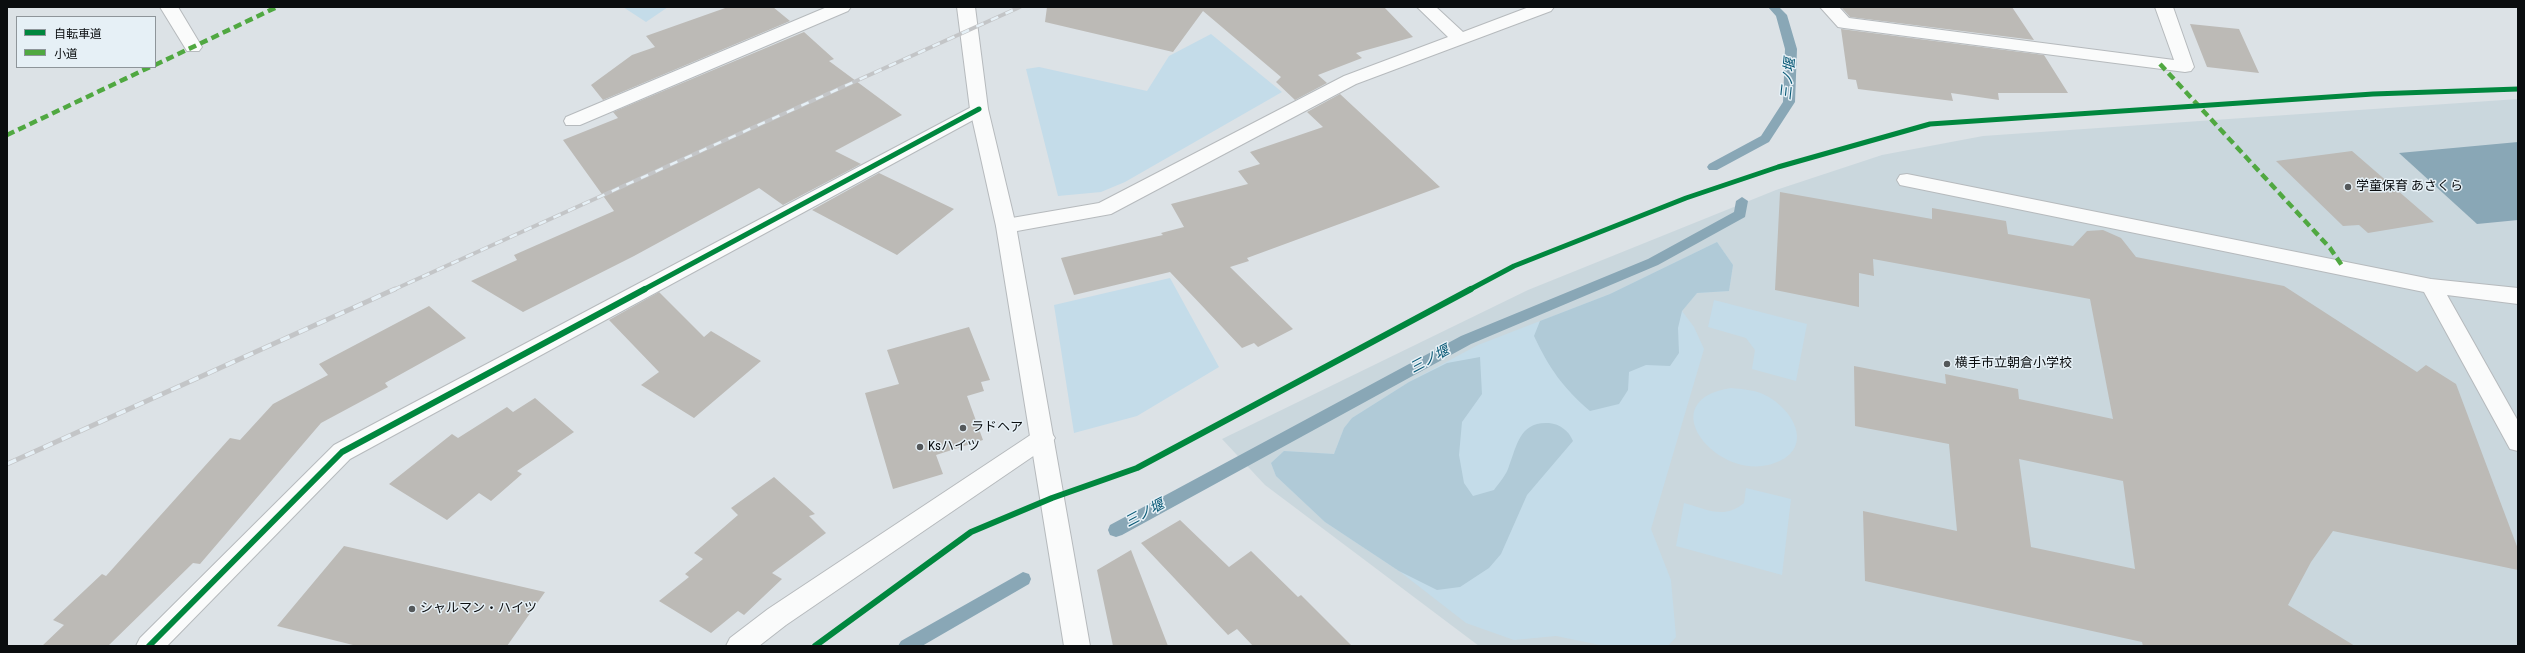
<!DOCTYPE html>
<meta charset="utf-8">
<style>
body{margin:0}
#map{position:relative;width:2525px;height:653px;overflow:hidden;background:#dce2e6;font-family:"Roboto Condensed","Noto Sans JP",sans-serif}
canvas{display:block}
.frame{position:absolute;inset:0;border:8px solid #0a0d0f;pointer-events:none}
.legend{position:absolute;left:16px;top:16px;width:140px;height:52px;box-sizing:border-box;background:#e6f0f6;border:1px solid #8e959a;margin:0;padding:5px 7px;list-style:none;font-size:12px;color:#0a0d0f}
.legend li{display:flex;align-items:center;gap:8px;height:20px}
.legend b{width:20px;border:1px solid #8e959a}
</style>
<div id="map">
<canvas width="2525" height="653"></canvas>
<div class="frame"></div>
<ul class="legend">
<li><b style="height:5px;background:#00873e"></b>自転車道</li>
<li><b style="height:5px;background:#50a841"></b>小道</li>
</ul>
</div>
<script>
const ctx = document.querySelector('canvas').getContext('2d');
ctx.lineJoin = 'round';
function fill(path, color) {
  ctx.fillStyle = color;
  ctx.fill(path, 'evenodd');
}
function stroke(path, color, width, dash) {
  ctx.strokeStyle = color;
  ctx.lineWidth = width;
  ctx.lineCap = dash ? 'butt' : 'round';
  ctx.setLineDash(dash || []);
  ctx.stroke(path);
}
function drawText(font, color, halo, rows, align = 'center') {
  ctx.font = font + ' "Roboto Condensed","Noto Sans JP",sans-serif';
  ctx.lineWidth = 3;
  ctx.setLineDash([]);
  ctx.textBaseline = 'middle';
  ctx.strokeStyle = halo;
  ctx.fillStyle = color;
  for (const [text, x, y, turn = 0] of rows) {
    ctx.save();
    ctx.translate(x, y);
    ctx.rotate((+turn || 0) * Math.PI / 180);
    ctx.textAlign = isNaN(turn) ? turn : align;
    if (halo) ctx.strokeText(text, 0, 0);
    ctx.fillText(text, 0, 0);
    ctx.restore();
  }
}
fill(new Path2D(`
 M2518 99V646H1479L1265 485 1222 439 1528 290 1776 190 1882 155 1983 136Z`), '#cad7dd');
fill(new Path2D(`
 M623 7H668L646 22Z
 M1211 34 1282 92 1125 182 1101 192 1058 196 1026 69 1039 67 1147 91 1169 56Z
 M1717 242 1733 265 1729 291 1697 293 1682 311 1694 327 1704 349 1651 529 1671 580 1676 637 1668 646H1605L1556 636 1514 640 1466 623 1399 571 1325 522 1276 476 1271 463 1284 451 1334 454 1344 428 1352 418 1409 382 1478 345 1610 294Z
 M1170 278 1219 367 1137 416 1074 433 1054 305Z
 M1714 300 1807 324 1796 381 1752 369 1755 350 1746 338 1708 327Z
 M1731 388C1743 389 1756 390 1767 396 1799 414 1814 454 1768 465 1714 478 1652 400 1731 388Z
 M1746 488 1791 499 1782 575 1676 546 1684 503C1707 509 1724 520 1744 503Z`), '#c4dce9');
fill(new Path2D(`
 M1717 242 1733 265 1729 291 1697 293 1682 311 1678 328 1679 353 1670 366 1646 365 1629 372 1628 390 1619 404 1590 411C1563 388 1549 368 1534 336L1540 321 1610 294Z
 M1480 357 1482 394 1462 422 1459 455 1464 483 1473 496 1494 490C1499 483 1507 474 1509 466 1517 445 1520 421 1549 423 1560 424 1569 431 1573 441L1527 495 1501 554 1489 568 1460 587 1437 590 1399 571 1325 522 1276 476 1271 463 1284 451 1334 454 1344 428 1352 418 1409 382 1447 363Z`), '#b0cad7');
fill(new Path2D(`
 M2518 142V220L2477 224 2399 153Z`), '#89a7b6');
fill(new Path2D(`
 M1768 7H1779L1787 15 1797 49 1795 102 1769 142 1717 170H1709L1707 167 1709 164 1761 136 1783 102 1785 49 1776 16Z
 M1742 197 1748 201 1745 217 1658 265 1471 344 1122 535 1116 537 1110 535 1108 530 1110 525 1461 336 1648 259 1734 212 1736 201Z
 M1023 572 1029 574 1031 579 1029 584 922 646H898L901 641Z`), '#89a7b6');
fill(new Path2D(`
 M728 7H773L790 21 603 100 591 85 632 55 655 47 646 36Z
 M1047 7H1384L1413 37 1356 53 1362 58 1318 75 1327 83 1295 100 1276 82 1281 77 1203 11 1173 52 1045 22Z
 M1841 7H2012L2034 40 1850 17Z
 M2190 24 2239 29 2259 73 2207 67Z
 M1841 29 2044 55 2068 93H1998L1999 100 1951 93 1953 101 1858 89 1856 80 1848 79Z
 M804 32 834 59 829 61 902 115 835 151 861 164 783 205 759 188 634 256 523 312 471 281 517 260 514 255 614 211 563 140 618 118 613 112Z
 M1340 94 1440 187 1247 258 1249 261 1230 267 1293 329 1258 347 1254 343 1242 348 1170 272 1074 295 1061 258 1163 235 1161 233 1184 227 1171 204 1248 184 1238 171 1260 164 1250 152 1323 127 1307 112Z
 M2352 151 2434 222 2368 233 2359 225 2343 226 2276 161Z
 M879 173 954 209 897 255 812 210Z
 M1780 192 1932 219V208L2006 221 2008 234 2073 246 2087 231 2103 230 2121 238 2136 257 2284 286 2417 372 2426 365 2456 384 2518 549V570L2333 531 2311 562 2288 605 2355 646H2143L2142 642 1865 581 1863 511 1957 531 1949 444 1855 426 1854 366 1946 384 1945 374 2018 389 2019 399 2113 419 2090 299 1873 259 1874 276 1859 273V307L1775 290ZM2019 459 2123 481 2135 569 2031 547Z
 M659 292 704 337 711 331 761 361 694 418 641 385 659 372 609 320Z
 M429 306 466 338 385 383 388 387 321 423 200 564 193 563 108 646H42L64 625 53 620 102 574 106 576 230 438 240 440 273 404 328 375 319 364Z
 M969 327 990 380 981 382 984 391 967 396 983 440 936 455 943 474 893 489 865 393 899 384 887 350Z
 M535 398 574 432 517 471 522 474 491 501 479 493 447 520 389 484 452 434 458 438 507 407 513 412Z
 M774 477 815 514 809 516 826 533 772 573 782 579 744 615 738 611 711 633 659 601 689 577 685 574 703 559 694 553 738 515 731 508Z
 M1180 520 1229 567 1251 551 1298 597 1301 595 1352 646H1253L1237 629 1228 635 1141 543Z
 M344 546 545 592 507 646H357L277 626Z
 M1131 550 1168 646H1113L1097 570Z`), '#bcbab6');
const lane = new Path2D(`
 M1907 174 2431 279 2518 288V304L2447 295 2518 421V451L2510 449 2424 292 1900 185 1897 180 1900 175Z`);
const street = new Path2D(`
 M160 7H178L202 47 199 51H187Z
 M827 7H851L848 11 580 125H566L564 121 566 117Z
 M1417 7H1436L1463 32 1529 7H1554L1551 11 1356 84 1111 214 1006 233 999 231 996 226 999 221 1006 219 1099 203 1344 76 1448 37Z
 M1820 7H1839L1849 18 2174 60 2155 7H2173L2194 67 2191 71 2185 72 1844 28 1838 27Z
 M979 103 986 105 988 109 986 113 350 459 167 646H136L140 638 334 445Z
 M1043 429 1051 432 1055 438 1051 444 786 625 759 646H726L730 638 768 609 1035 432Z
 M1052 488 1061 491 1064 498 1090 646H1064L1040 498 1043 491Z`);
const secondary = new Path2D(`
 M957 7H975L988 109 1016 226 1064 498 1061 505 1052 508 1043 505 1040 498 996 226 970 109Z`);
stroke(lane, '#b6babd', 2);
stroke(street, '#b6babd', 2);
stroke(secondary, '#b6babd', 2);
fill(lane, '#fafbfb');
fill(street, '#fafbfb');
fill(secondary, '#fafbfb');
const railFar1 = new Path2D(`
 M393 290 1020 7`);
const rail = new Path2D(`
 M7 464 395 289`);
stroke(railFar1, '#c3c5c7', 4);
stroke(rail, '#c3c5c7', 5);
stroke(railFar1, '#e6f0f6', 2.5, [8]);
stroke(rail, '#e6f0f6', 3.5, [10]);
stroke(new Path2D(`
 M2160 64 2330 248 2343 267
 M155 65 277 7
 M7 135 150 67`), '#50a841', 4.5, [8, 4.5]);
stroke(new Path2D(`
 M643 290 979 109
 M1469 290 1514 266 1686 198 1778 167 1930 124 2373 94 2518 89`), '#00873e', 5);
stroke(new Path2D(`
 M149 646 342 452 645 289
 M815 646 971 532 1052 498 1137 468 1471 289`), '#00873e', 6);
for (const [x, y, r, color] of [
 [2348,187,4,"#54585a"],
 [1947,364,4,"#54585a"],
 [963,428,4,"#54585a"],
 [920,447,4,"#54585a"],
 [412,609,4,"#54585a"]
]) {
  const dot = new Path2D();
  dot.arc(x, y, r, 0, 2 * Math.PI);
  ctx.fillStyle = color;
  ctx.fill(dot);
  stroke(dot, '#e6f0f6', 1.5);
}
drawText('13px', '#0a0d0f', '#e6f0f6', [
 ["学童保育 あさくら",2356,187],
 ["横手市立朝倉小学校",1955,364],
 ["ラドヘア",971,428],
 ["Ksハイツ",928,447],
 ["シャルマン・ハイツ",420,609]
], 'left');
drawText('italic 14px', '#075875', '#e6f0f6', [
 ["三ノ堰",1789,79,-84],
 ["三ノ堰",1430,360,-28],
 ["三ノ堰",1145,514,-28]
]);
</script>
